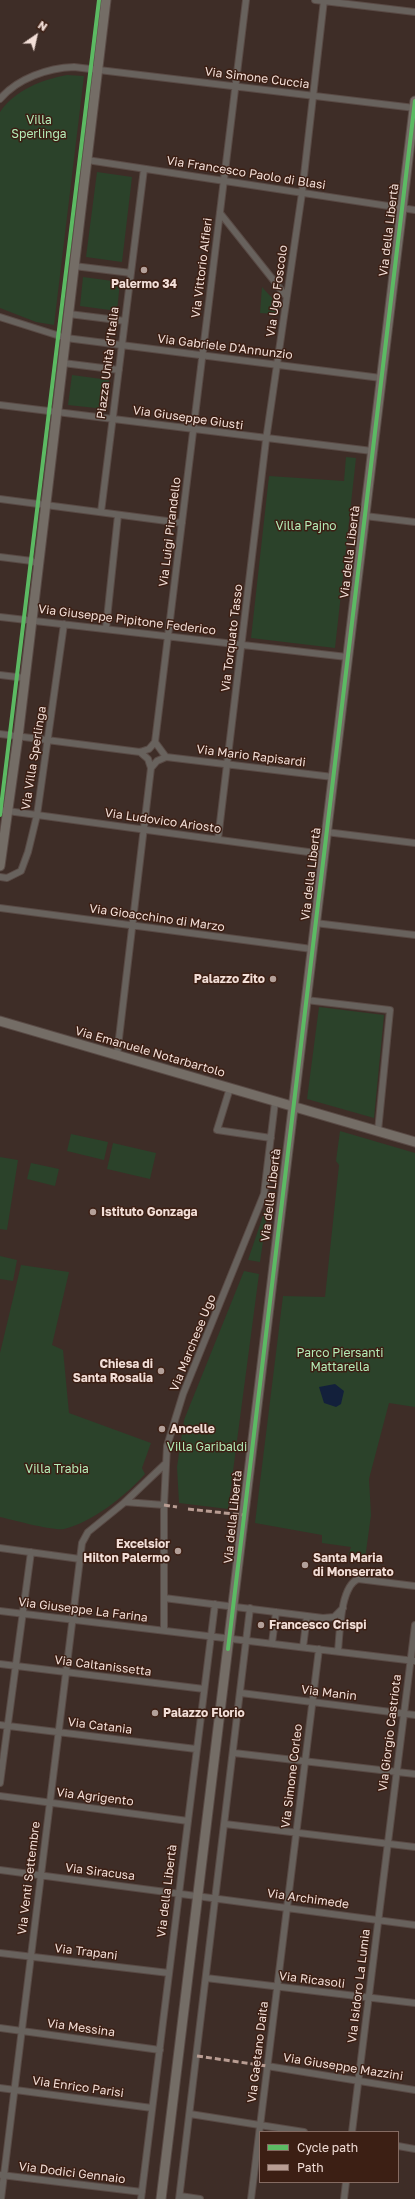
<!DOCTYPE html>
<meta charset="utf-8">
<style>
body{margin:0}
#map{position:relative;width:415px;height:2199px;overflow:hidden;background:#3e2d27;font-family:"Golos Text",sans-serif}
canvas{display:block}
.legend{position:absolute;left:259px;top:2131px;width:140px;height:52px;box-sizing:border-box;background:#3c1f14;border:1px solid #856b62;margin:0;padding:5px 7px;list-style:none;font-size:12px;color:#f2ded7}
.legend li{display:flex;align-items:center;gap:8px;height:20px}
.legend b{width:20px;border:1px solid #856b62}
.north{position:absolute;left:16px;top:16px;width:40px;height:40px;-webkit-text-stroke:3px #3c1f14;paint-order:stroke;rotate:34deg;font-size:11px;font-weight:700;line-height:16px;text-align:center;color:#f2ded7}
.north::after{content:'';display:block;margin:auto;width:14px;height:18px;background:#f2ded7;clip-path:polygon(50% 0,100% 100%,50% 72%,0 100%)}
</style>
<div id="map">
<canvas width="415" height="2199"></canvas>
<ul class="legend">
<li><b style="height:5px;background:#5cba63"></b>Cycle path</li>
<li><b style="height:5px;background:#b99d93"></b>Path</li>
</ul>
<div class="north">N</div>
</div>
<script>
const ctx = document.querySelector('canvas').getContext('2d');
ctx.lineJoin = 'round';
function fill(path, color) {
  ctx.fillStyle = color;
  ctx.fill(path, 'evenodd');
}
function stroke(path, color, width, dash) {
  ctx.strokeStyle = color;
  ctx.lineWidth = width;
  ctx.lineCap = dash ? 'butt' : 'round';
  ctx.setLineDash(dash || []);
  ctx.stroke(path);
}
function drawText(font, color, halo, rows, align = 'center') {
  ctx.font = font + ' "Golos Text",sans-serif';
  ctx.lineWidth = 3;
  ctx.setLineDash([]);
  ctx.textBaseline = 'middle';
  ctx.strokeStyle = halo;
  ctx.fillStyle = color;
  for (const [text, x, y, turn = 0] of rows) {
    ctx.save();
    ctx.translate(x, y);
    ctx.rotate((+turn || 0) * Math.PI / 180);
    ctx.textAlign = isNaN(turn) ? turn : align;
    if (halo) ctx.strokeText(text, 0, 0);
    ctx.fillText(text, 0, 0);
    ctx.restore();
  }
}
fill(new Path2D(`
 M67 75 84 76 54 325 36 322 0 308V112C15 90 41 80 67 75Z
 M97 172 132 177 122 262 86 257Z
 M83 277 120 282 117 311 80 306Z
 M262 287 282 309H276V314L260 313Z
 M72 375 109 380 105 409 68 405Z
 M346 457 356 458 335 648 251 638 269 476 344 481Z
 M319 1007 384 1015 374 1118 307 1099Z
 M340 1131 415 1153V1407L389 1403 369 1479 371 1515 365 1559 348 1555 351 1547 322 1543V1535L255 1523 283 1296 325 1297 339 1165 336 1161Z
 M71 1134 108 1142 104 1160 67 1151Z
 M113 1143 156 1153 150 1179 107 1169Z
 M0 1157 18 1160 7 1230 0 1229Z
 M31 1163 59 1169 55 1186 27 1179Z
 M268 1206 260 1262 248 1260 266 1207Z
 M0 1256 17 1260 13 1281 0 1279Z
 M21 1265 69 1272 52 1345 63 1350 69 1413 151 1443 142 1468 145 1474C125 1496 93 1522 64 1529 53 1531 13 1520 0 1517V1353Z
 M244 1271 259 1274 228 1509 179 1503 177 1467 184 1420Z`), '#2b422a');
fill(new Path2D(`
 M335 1384 344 1391 341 1404 336 1407 324 1403 319 1387Z`), '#13203b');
const street = new Path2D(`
 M315 0 415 12
 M0 99C18 78 48 68 74 67L415 108
 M87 160 415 210
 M220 213 286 296
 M74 266 131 273
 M69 314 125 321
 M0 317 66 338 381 378
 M63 363 119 370
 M0 405 372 451
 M0 499 182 523
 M101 512 144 169
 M365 516 415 522
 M0 557 32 561 39 565
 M0 617 347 657
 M106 628 118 515
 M0 675 25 678
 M0 734 140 752 149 749 155 742
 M155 742 246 0
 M155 742 166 757
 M151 768 157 761 166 757 333 777
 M0 810 323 854
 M326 832 415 843
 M218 839 266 440 302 193 324 0
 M0 877 7 878 21 871 28 852 37 815 64 624
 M0 908 312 949
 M315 923 415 935
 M306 1000 390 1010 378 1131
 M117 1055 151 768 148 759 140 752
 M230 1088 217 1130 271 1138
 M125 1502 164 1505
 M0 1548 80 1559 82 1543 88 1532 125 1502 165 1464
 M164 1598 323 1618 334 1617 343 1608
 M0 1611 415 1661
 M164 1630V1505L167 1446 183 1394 264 1194 275 1102
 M272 1643 276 1612
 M303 1647 307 1616
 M338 1651C340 1632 340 1587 358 1579L415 1586
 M0 1664 204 1689
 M241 1693 415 1715
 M0 1725 196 1749
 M234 1753 415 1774
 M0 1783 31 1552
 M0 1796 188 1821
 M225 1824 415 1847
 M0 1870 415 1925
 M0 1953 169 1973
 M206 1978 415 2003
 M0 2028 160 2050
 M267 2066 415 2090
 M0 2088 152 2108
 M190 2114 304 2132
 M352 2132 415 1625
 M398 2146 415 2149
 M1 2175 142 2192
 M180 2196 200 2199
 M1 2199 80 1559
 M141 2199 215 1604
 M179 2199 250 1608
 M251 2199 319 1649
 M344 2199 346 2182`);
const secondary = new Path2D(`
 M0 866 18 737 106 0
 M0 1021 415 1142
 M161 2199 415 101`);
stroke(street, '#594a45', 8);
stroke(secondary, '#594a45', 11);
stroke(street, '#68625d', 6);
stroke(secondary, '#746d66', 9);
stroke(new Path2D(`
 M164 1505 177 1507
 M188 1509 243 1515
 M197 2056 267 2066`), '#b99d93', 3, [6, 3]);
stroke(new Path2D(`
 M0 815 99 0
 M228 1649 415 101`), '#5cba63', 4);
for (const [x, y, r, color] of [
 [144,270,4,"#b3a099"],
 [273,979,4,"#b3a099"],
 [93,1212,4,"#b3a099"],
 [161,1371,4,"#b3a099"],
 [162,1429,4,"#b3a099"],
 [178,1551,4,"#b3a099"],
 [305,1565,4,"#b3a099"],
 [261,1625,4,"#b3a099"],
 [155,1713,4,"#b3a099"]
]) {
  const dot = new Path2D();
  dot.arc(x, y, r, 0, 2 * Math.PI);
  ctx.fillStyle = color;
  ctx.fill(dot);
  stroke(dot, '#3c1f14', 1.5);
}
drawText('12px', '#f2ded7', '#3c1f14', [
 ["Via Simone Cuccia",257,78,7],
 ["Via Francesco Paolo di Blasi",246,173,9],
 ["Via della Libertà",389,230,-83],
 ["Via Vittorio Alfieri",202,268,-83],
 ["Via Ugo Foscolo",277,291,-82],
 ["Via Gabriele D'Annunzio",225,347,7],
 ["Piazza Unità d'Italia",108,363,-83],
 ["Via Giuseppe Giusti",188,418,8],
 ["Via Luigi Pirandello",170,532,-83],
 ["Via della Libertà",350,552,-83],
 ["Via Giuseppe Pipitone Federico",127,620,7],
 ["Via Torquato Tasso",232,638,-83],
 ["Via Mario Rapisardi",251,756,7],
 ["Via Villa Sperlinga",34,758,-81],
 ["Via Ludovico Ariosto",163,821,8],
 ["Via della Libertà",311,874,-83],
 ["Via Gioacchino di Marzo",157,918,8],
 ["Via Emanuele Notarbartolo",150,1052,16],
 ["Via della Libertà",271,1195,-83],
 ["Via Marchese Ugo",193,1343,-68],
 ["Via della Libertà",233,1517,-84],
 ["Via Giuseppe La Farina",83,1610,7],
 ["Via Caltanissetta",103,1666,7],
 ["Via Manin",329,1693,7],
 ["Via Catania",100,1726,7],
 ["Via Giorgio Castriota",390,1733,-83],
 ["Via Simone Corleo",292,1776,-83],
 ["Via Agrigento",95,1797,7],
 ["Via Siracusa",100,1872,7],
 ["Via Venti Settembre",29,1878,-83],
 ["Via della Libertà",167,1891,-83],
 ["Via Archimede",308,1899,8],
 ["Via Trapani",86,1952,7],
 ["Via Ricasoli",312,1980,7],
 ["Via Isidoro La Lumia",359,1986,-83],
 ["Via Messina",81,2028,8],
 ["Via Gaetano Daita",258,2052,-83],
 ["Via Giuseppe Mazzini",343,2067,9],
 ["Via Enrico Parisi",78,2087,8],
 ["Via Dodici Gennaio",72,2173,7]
]);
drawText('12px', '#b4ecb7', '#3c1f14', [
 ["Villa",39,120],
 ["Sperlinga",39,134],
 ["Villa Pajno",306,526],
 ["Parco Piersanti",340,1353],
 ["Mattarella",340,1367],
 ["Villa Garibaldi",207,1447],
 ["Villa Trabia",57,1469]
]);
drawText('bold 12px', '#f2ded7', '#3c1f14', [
 ["Palermo 34",144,284,"center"],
 ["Palazzo Zito",265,979,"right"],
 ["Istituto Gonzaga",101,1212],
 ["Chiesa di",153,1364,"right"],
 ["Santa Rosalia",153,1378,"right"],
 ["Ancelle",170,1429],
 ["Excelsior",170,1544,"right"],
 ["Hilton Palermo",170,1558,"right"],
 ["Santa Maria",313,1558],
 ["di Monserrato",313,1572],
 ["Francesco Crispi",269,1625],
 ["Palazzo Florio",163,1713]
], 'left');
</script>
